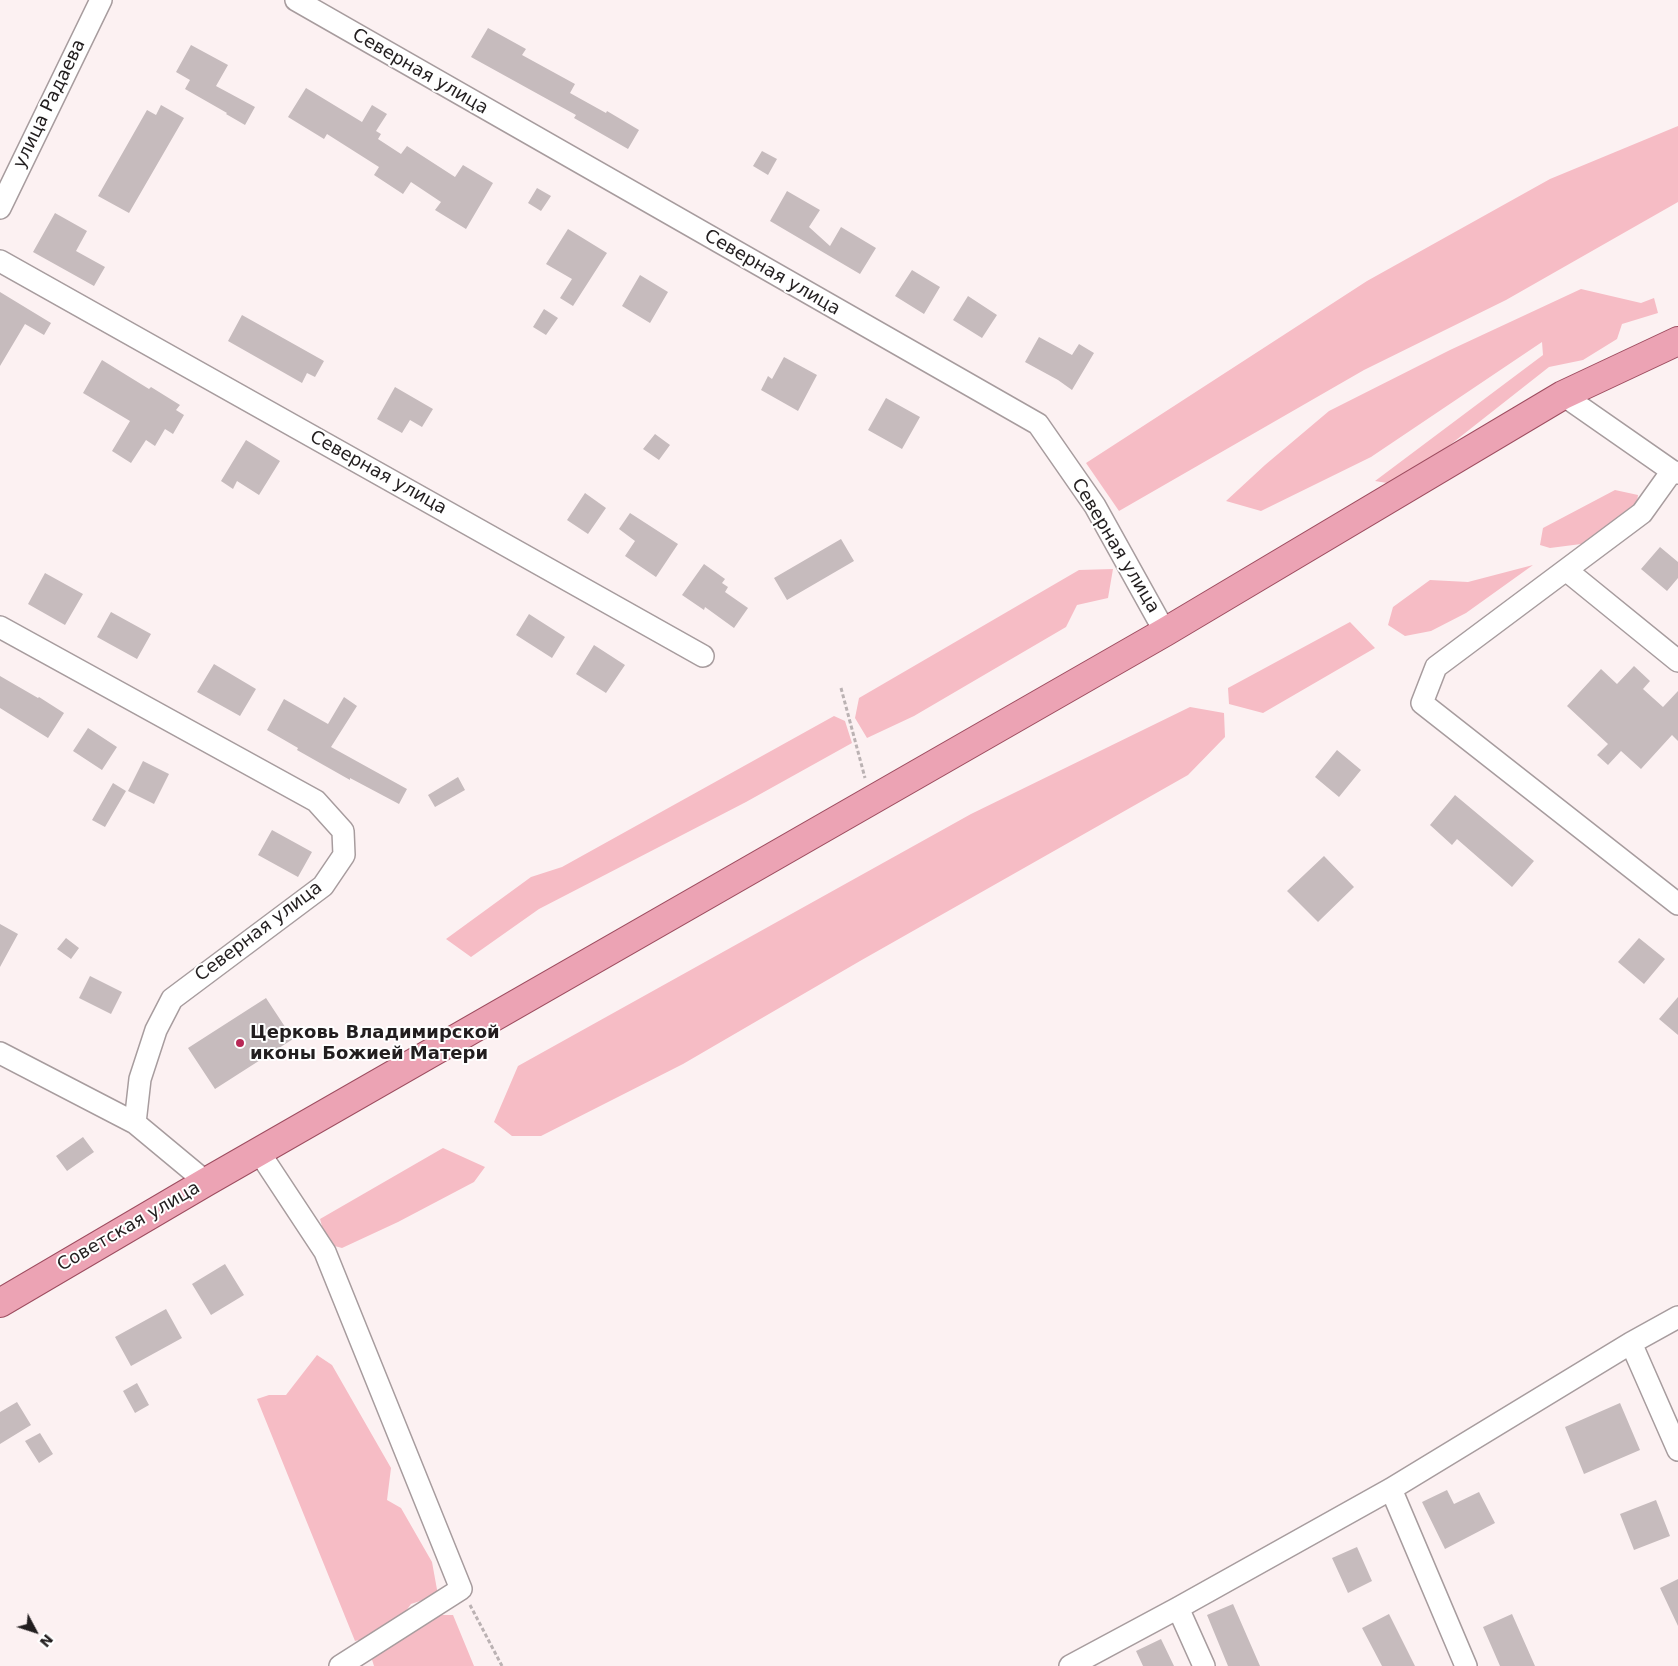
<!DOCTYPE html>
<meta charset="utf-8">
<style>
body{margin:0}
#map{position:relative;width:1678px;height:1666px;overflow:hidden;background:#fcf1f2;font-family:"DejaVu Sans",sans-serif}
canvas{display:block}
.north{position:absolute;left:10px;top:1606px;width:50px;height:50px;-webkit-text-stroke:4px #fff;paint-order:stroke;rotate:130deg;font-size:14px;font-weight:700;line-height:20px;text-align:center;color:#221e1f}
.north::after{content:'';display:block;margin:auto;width:18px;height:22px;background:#221e1f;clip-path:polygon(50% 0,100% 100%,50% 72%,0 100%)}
</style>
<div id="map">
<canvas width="1678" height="1666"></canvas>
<div class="north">N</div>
</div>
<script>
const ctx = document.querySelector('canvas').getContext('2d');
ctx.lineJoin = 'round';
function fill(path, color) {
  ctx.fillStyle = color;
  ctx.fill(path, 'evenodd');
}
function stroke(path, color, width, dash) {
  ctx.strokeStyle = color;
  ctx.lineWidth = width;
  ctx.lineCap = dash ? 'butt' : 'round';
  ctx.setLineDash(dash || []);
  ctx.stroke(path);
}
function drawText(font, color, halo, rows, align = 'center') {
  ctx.font = font + ' "DejaVu Sans",sans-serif';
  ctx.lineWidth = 4;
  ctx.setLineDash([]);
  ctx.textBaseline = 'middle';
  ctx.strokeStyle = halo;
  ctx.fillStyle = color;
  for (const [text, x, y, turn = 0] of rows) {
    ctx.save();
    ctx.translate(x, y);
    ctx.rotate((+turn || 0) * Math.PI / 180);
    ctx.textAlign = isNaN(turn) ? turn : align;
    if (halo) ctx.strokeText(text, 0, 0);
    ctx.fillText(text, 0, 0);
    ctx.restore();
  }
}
fill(new Path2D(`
 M1678 126V202L1506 300 1364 370 1119 511 1086 463 1367 281 1550 179Z
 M1581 289 1641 303 1654 298 1658 313 1622 324 1617 339 1583 360 1549 367 1399 485 1375 481 1543 355 1542 342 1371 457 1261 511 1226 501 1265 465 1329 411 1450 350Z
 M1615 490 1638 495 1636 509 1589 543 1550 548 1540 545 1543 528Z
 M1533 565 1466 613 1431 631 1405 636 1388 625 1393 607 1430 580 1468 582Z
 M1113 569 1108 598 1077 605 1066 627 914 716 867 738 855 718 859 698 1079 570Z
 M1350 622 1375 648 1263 713 1229 704 1228 688Z
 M1190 707 1224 713 1225 737 1188 775 860 961 683 1064 541 1136H512L494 1122 518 1066 971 814Z
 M834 716 845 721 852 743 746 802 539 909 471 957 446 939 531 877 562 867Z
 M443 1148 485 1167 474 1182 398 1222 342 1248 327 1244 320 1219Z
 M317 1355 332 1365 391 1468 387 1500 401 1508 432 1562 438 1595 411 1604 390 1633 355 1641 257 1399 269 1395H286Z
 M419 1615H453L474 1666H374L369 1650Z`), '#f6bcc5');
fill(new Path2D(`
 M488 28 526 49 522 55 575 84 570 93 606 113 607 111 639 130 628 149 574 118 576 115 471 57Z
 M191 45 228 65 216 86 255 107 245 125 226 114 227 113 185 89 190 80 176 72Z
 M306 88 362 122 372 105 387 114 376 131 381 134 378 139 401 154 407 146 455 177 463 165 493 183 466 229 435 210 441 202 411 182 403 194 374 175 379 167 327 134 324 139 288 117Z
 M161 105 184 118 129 213 98 196 147 110 156 115Z
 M762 151 777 159 768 175 753 166Z
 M537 188 551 196 541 211 528 203Z
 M787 191 820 210 809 227 830 246 841 227 876 248 860 274 770 221Z
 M55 213 87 231 76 251 105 267 94 286 33 252Z
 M568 229 607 253 573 306 560 298 572 279 546 264Z
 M912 270 940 287 924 314 895 296Z
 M640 275 668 292 650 323 622 306Z
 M0 292 51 323 44 335 25 324 0 366Z
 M968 296 997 315 982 338 953 320Z
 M544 309 558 318 546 335 533 327Z
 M242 315 324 361 315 377 307 373 302 383 228 341Z
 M1039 337 1072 355 1079 344 1094 353 1072 390 1058 380 1025 362Z
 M784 357 817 375 798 411 761 390 768 376 772 379Z
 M102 360 149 389 151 387 180 405 176 410 184 415 173 434 165 429 155 446 146 440 131 463 112 451 130 421 83 393Z
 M395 387 433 409 422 427 410 420 402 433 377 419Z
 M886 398 920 417 902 449 868 430Z
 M655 434 670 445 659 460 643 449Z
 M246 440 280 461 259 495 237 481 233 489 221 481Z
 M585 493 606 508 588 534 567 520Z
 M630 513 678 544 656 577 625 556 635 541 619 529Z
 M841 539 854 561 787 600 774 578Z
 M1660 547 1678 562V578L1667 591 1641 569Z
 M704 564 725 579 722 583 728 587 725 592 748 608 734 628 705 607 704 610 682 595Z
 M45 573 83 594 65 625 28 604Z
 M111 612 151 634 137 659 97 637Z
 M529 614 565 637 552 658 516 635Z
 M594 645 625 665 606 693 576 674Z
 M214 664 256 689 240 716 197 692Z
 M1634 666 1650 681 1643 689 1663 707 1678 691V741L1672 735 1641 769 1621 751 1608 765 1597 755 1608 744 1567 706 1601 669 1617 684Z
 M0 676 38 698 39 697 64 713 48 738 0 708Z
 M344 697 357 706 331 747 407 789 399 804 350 778V780L297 750 298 748 267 730 284 699 328 724Z
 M88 728 117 747 102 770 73 751Z
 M1337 750 1361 770 1339 797 1315 777Z
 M143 761 169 774 154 804 128 791Z
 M458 777 465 790 435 807 428 795Z
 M113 783 126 791 105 827 92 820Z
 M1455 795 1534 861 1512 887 1457 839 1452 845 1430 825Z
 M272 830 312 852 298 877 258 855Z
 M1324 856 1354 887 1318 922 1287 891Z
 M0 924 18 934 0 967Z
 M66 938 79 948 71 959 57 949Z
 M1639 938 1665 959 1644 984 1618 962Z
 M90 976 122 992 111 1014 79 998Z
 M1678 997V1035L1659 1019Z
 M266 998 293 1039 215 1089 188 1048Z
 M83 1137 94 1152 67 1171 56 1156Z
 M225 1264 244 1295 211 1315 192 1284Z
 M166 1309 182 1338 131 1366 115 1337Z
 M137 1383 149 1405 135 1413 123 1391Z
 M17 1402 31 1425 0 1444V1412Z
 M1620 1403 1640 1450 1584 1474 1565 1427Z
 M40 1433 53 1454 39 1463 25 1441Z
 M1447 1490 1454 1504 1479 1492 1495 1523 1445 1549 1422 1502Z
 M1656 1500 1670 1536 1634 1550 1620 1514Z
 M1357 1547 1372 1581 1348 1593 1332 1558Z
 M1678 1579V1626L1660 1588Z
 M1233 1604 1260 1666H1228L1207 1615Z
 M1389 1614 1415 1666H1382L1362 1628Z
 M1512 1614 1535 1666H1500L1483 1627Z
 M1161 1639 1174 1666H1143L1136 1651Z`), '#c6bbbd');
const street = new Path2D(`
 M296 0 1038 424 1095 506 1165 632
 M0 208 101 0
 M0 261 703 656
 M1563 395 1672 471 1678 473
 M1672 471 1642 513 1436 667 1422 703 1678 904
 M1566 570 1678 661
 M0 627 316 801 343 831 344 855 323 886 172 999 156 1030 140 1079 135 1123
 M0 1053 135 1123 206 1182
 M259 1152 325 1252 461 1589 340 1666
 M1631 1343 1678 1450
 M1391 1489 1466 1666
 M1178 1608 1204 1666
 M1070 1666 1178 1608 1391 1489 1631 1343 1678 1317`);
const primary = new Path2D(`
 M0 1303 206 1182 1165 632 1563 395 1678 341`);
stroke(street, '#a79c9e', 24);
stroke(primary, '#9d4c5f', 30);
stroke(new Path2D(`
 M841 688 865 778
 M470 1605 502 1666`), '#bbb2b3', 3, [4, 2.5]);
stroke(street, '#fff', 21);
stroke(primary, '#eca3b4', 28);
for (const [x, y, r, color] of [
 [240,1043,5,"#b82856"]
]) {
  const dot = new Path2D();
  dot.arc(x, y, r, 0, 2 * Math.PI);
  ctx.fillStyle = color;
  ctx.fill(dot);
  stroke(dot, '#fff', 2);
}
drawText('18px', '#221e1f', '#fff', [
 ["Северная улица",420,72,30],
 ["улица Радаева",50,104,-64],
 ["Северная улица",772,273,30],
 ["Северная улица",378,473,29],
 ["Северная улица",1115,546,59],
 ["Северная улица",259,932,-37],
 ["Советская улица",129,1227,-30]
]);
drawText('bold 18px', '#221e1f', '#fff', [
 ["Церковь Владимирской",250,1033],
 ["иконы Божией Матери",250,1054]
], 'left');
</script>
